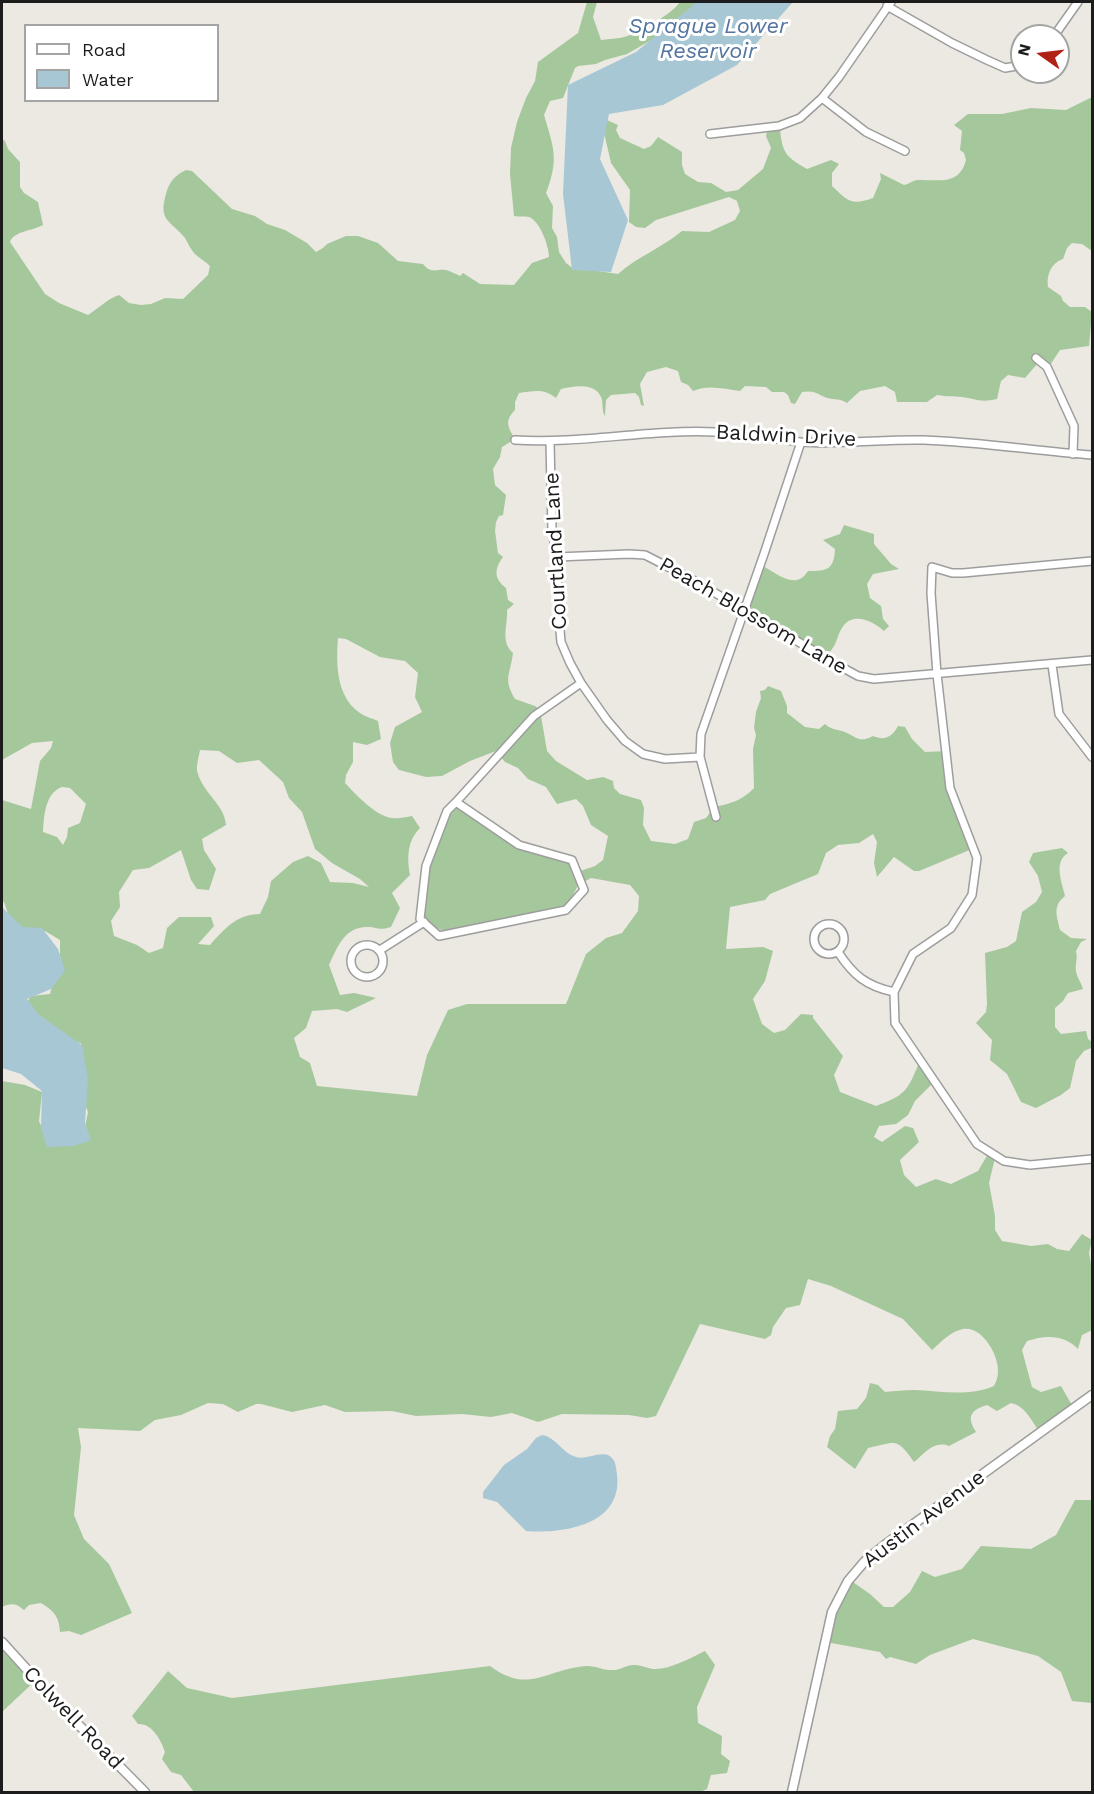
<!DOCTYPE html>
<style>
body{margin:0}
#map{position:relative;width:1094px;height:1794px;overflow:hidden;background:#ece9e2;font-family:"Work Sans",sans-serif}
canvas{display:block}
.frame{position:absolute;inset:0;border:3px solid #1c1c1c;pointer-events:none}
.legend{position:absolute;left:24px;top:24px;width:195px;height:78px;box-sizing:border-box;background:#fff;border:2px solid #a4a4a4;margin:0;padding:8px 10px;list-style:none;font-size:18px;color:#1c1c1c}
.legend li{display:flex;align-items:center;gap:12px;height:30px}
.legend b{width:30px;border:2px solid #a4a4a4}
.north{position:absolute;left:1010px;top:24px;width:60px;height:60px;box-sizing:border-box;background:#fff;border:2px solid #a4a4a4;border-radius:50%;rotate:284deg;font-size:16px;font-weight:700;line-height:24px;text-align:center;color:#1c1c1c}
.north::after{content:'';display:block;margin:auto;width:21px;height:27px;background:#b12216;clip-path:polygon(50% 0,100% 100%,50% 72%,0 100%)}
</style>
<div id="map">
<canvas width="1094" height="1794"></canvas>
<div class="frame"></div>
<ul class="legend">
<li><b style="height:8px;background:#fff"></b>Road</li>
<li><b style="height:16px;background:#a7c7d5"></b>Water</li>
</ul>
<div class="north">N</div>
</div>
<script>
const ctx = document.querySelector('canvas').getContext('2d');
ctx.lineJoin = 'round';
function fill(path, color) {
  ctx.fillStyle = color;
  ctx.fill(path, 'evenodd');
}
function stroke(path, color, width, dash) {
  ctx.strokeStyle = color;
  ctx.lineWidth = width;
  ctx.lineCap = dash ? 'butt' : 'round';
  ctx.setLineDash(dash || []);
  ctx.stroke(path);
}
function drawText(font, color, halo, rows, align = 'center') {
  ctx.font = font + ' "Work Sans",sans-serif';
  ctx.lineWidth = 6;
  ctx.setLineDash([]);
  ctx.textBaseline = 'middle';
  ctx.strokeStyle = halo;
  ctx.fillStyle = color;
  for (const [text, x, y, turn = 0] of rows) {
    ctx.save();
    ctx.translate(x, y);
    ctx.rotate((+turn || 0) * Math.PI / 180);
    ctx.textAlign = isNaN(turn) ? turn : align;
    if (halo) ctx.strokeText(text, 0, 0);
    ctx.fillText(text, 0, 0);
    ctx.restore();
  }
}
fill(new Path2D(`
 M587 2H597L593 17 601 40C607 39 614 39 620 38 636 35 671 15 680 2H718L627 54 605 60 596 64 578 66 575 68 563 98 550 101 544 115C554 149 559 159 546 193L553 206 552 228 557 237 559 252 566 263 571 267 618 274C638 256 662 248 682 231L709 232 735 220 740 211 737 201 729 197 656 220 645 228 636 227 629 222 630 190 611 163 603 128 607 120 618 125 616 130 620 138 644 149 651 146 658 137 682 152V165L685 174 698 182 711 183 726 192 738 190 763 169 771 148 766 136 768 127 780 128C782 153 786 157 807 169L831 160 839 164 832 173V186C848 201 851 206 873 198L881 179 880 173 904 185C909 184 912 181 917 180 937 179 959 187 966 160L964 153 960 150 962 131 954 125 968 114H1002L1031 108 1066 110 1092 97V251L1082 244 1072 243 1067 248 1063 259C1051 263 1046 275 1048 287L1061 296 1063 301 1070 307H1085L1092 312 1089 346 1060 350 1048 368 1038 363 1025 378 1008 375 1001 381 997 399C980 403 977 399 962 397 954 396 947 397 937 395L927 402H897L895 392 885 386 860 391 847 403C840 398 835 400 827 398 817 394 815 390 802 392L795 404 791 403 788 395 784 392H772L766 387 745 386 740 391C725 389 708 384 693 391L688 385 681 382 678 371 666 367 647 372 640 384 644 406 641 405 639 397 635 393 611 395 606 400 605 416C601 410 604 404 601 397 595 382 573 386 561 389L556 398C544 388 533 391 519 393L515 402V410C504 421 508 427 515 439L502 447 500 457 493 469 495 485 506 495 503 515 499 516 496 522 495 531 498 553 503 557C494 569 494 579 506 588L508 600 514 604 507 610C508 625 500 642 513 653 510 676 503 678 515 699L535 706 540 710 547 751 556 761 587 780 603 777 613 781 614 788 620 794 641 800 644 808 643 825 651 841 675 844 688 839 694 822 706 818 714 807C730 804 743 800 754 788L753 749 756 735 754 728 756 712 761 698 760 691 765 690 768 686 781 691 787 706V713L805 727 819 729 825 724C832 731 841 729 849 734 858 739 862 742 873 736 885 741 892 737 898 726L905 727 912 739 925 752 947 751 954 799 972 849 919 871H914L894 857 877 877 874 863 877 842 873 834 859 843 838 845 826 853 818 874 770 894 765 900 730 907 726 949 763 947 773 951 765 981 753 999 762 1024 774 1033 785 1030 801 1014 813 1015V1018L843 1056 834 1075 840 1092 876 1106C905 1095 907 1092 919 1063L933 1083 915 1101 908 1115 896 1124 879 1126 874 1137 882 1142 905 1126 913 1128 919 1142 900 1160 904 1175 916 1187 936 1179 951 1184 978 1171 988 1154 995 1158 989 1183 995 1216V1230L1002 1241 1031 1246 1048 1244 1057 1249 1069 1251 1082 1234 1092 1240 1089 1253 1092 1270V1330L1082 1335 1078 1349C1064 1334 1045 1335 1027 1341L1022 1350 1032 1387 1041 1392 1061 1386 1073 1407 1039 1431C1031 1420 1025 1406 1011 1403L997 1411 987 1405C971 1410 966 1416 976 1432L949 1446C934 1440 925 1453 914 1462 896 1437 897 1442 868 1448L855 1469 827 1447 830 1436 835 1429 838 1411 857 1409 866 1398 870 1383 878 1385 885 1392C895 1391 904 1390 914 1390 941 1391 968 1397 994 1386 996 1382 998 1377 998 1372 999 1356 983 1326 963 1329 951 1331 941 1342 932 1350L903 1319 831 1286 808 1279 800 1305 786 1308 773 1327 771 1335 765 1339 700 1324 656 1416 647 1418 629 1415 562 1414 538 1422 512 1413 491 1417 462 1414 416 1416 392 1411 345 1412 325 1405 292 1412 261 1404H256L238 1412 223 1404 208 1403 181 1415 155 1420 140 1431 78 1428 81 1447 74 1515 84 1539 109 1564 132 1613 81 1635 69 1631 60 1632C59 1616 54 1611 41 1603L29 1605 24 1610C16 1603 11 1603 2 1607V1081L25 1085 42 1092 39 1121 45 1135 83 1137 88 1112 84 1102 79 1060 81 1043 58 1039C54 1018 35 1018 27 1002L31 996 50 994 60 953V940L45 931 32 933 13 928 4 902 2 901V800L31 809 40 761 51 748 53 741 32 743 2 760V139L5 141 8 149 20 162V187L24 193 38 202 43 225C32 231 14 231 10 242L45 294 59 303 88 315C99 308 107 299 119 295L129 303 141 305 151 304 165 298 183 299 208 275 210 266C205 261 200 259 195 254 191 250 188 243 185 238 170 220 158 221 166 194 169 182 175 175 186 170L192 171 232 209 255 216 267 224 285 230 307 243 316 252 323 248 327 244 346 236H358L378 243 398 261 423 264C431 274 436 269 446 270 450 271 456 274 460 276L463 273 480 284 514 285 532 263 549 257C549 246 540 221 529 217 525 216 518 217 514 216L510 174 511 148 517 122 526 98 535 81 538 62 578 33ZM338 638 346 639 380 657 405 661 418 673 415 697 422 712 395 727 390 743 393 762 399 770 426 777 442 776 470 761 496 751 505 762 518 768 528 779 546 787 557 804 576 799 583 806 591 825 608 836 603 860 595 866 577 872 566 856 519 845 461 802 443 824 424 875 419 906 426 923 448 933 553 911 569 904 578 885 591 878 630 885 639 896 638 911 622 933 606 938 586 954 566 1004H467L448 1010 427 1055 417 1096 317 1086 310 1063 300 1057 294 1038 306 1028 312 1011 337 1009 347 1012 376 998 354 993 340 995 329 965C337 948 344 927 367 927 378 927 378 931 391 927L400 908 392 893 410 875C407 858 407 841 420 828L412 816C406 817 398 819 392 818 376 816 356 795 345 783L346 775 353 762V742L367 745 381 739 378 721C372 718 365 717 360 713 336 697 336 663 338 638ZM200 750 219 751 237 763 259 760 283 782 289 798 302 812 315 849 332 863 360 879 369 887 353 883 330 882 321 863 308 856 293 862 271 881 268 897 260 914C237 914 224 929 210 945L198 944 214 926 211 917H179L167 928 163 948 149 953 137 945 114 936 111 921 120 907 119 892 133 870 149 868 181 850 191 880 197 889 209 890 216 869 204 850 202 839 226 825C224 804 204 794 198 774 195 768 199 757 200 750ZM62 787 70 788 86 804 80 823 68 828 67 837 63 845 57 837 43 832C44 816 45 793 62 787Z
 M844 525 874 534V544L891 564 899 569 873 574 867 584 870 598 881 606 883 619 889 626 884 631C873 621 852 611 842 628 839 632 838 637 836 642 834 647 829 653 826 658L744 606 761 565C776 572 795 592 808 571 827 571 834 570 835 549L823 540 840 534Z
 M1062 848 1068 853C1053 862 1062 882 1065 896 1052 906 1057 916 1060 930L1071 938 1087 939 1081 942 1076 951C1078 959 1075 963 1076 971 1077 978 1081 982 1083 989L1068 993 1063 1001 1055 1008V1027L1061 1034 1086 1031 1088 1039 1092 1042 1091 1048 1084 1051 1076 1061 1070 1088 1061 1095 1036 1108 1021 1102 1007 1074 990 1060 992 1040 976 1023 986 1012 987 1004 985 953 1007 947 1016 941 1022 912 1036 902 1042 892 1038 876 1029 862 1033 853Z
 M1075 1500H1092V1703L1072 1701 1061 1672 1038 1656 973 1639 930 1655 916 1664 890 1657 886 1659 880 1652 826 1642 836 1600 850 1580 870 1594 884 1607H893L910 1592 922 1571 935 1577 962 1569 981 1546 1031 1549 1056 1535Z
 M2 1643 35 1681 2 1712Z
 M705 1651 715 1665 697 1707 698 1723 722 1736 721 1754 730 1761 727 1773 711 1775 707 1789 700 1792H194L181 1775 171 1772 162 1759 165 1752C161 1740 152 1723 138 1724L132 1716 168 1671 187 1688 232 1698 490 1666C529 1695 546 1669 586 1666 595 1665 604 1671 613 1670 621 1670 628 1664 635 1665 641 1665 647 1668 653 1669 670 1670 690 1658 705 1651Z`), '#a5c79c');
fill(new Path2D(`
 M697 2H793L737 65 663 105 609 114 600 159 628 220 611 272 572 270 563 194 568 85 636 52Z
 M2 907 22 927 42 928 58 949 65 970 51 989 27 999 39 1015 82 1045 88 1079 85 1123 91 1140 74 1146 47 1147 41 1127 42 1091 21 1074 2 1068Z
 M542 1435C556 1437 562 1453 576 1457 586 1460 598 1452 608 1455 616 1459 616 1467 617 1475 623 1525 563 1534 526 1531L497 1502 483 1498V1492L504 1465 527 1449 536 1438Z`), '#a7c7d5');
const minor = new Path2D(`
 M887 6 952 43 987 60 1005 68 1022 65
 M1054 36 1078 2
 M822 98 866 132 905 151
 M710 134 779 126 800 118 822 98 839 77 891 2
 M1036 358 1047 367 1074 426 1073 454
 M515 440C582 444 648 429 715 432 744 433 773 439 801 442 842 445 883 439 924 440 980 442 1037 451 1092 455
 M550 442 552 530 557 557 558 608 561 642 570 663 581 683 607 720 625 741 643 754 665 759 700 757
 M557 557 629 554 645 555 688 577 836 664 858 676 874 679 1092 660
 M1092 561 963 573H952L932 567 931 593 937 674 950 788 977 858 972 895 951 928 913 954 894 992 895 1023 977 1144 1004 1161 1030 1165 1092 1159
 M1052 665 1059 714 1092 757
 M456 802 519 845 572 860 584 890 566 910 439 936 420 919 426 866 447 811 456 802 524 727 534 716 581 683
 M716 817 700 757 701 734 764 554 801 442
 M814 939a15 15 0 1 1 30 0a15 15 0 1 1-30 0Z
 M351 961a16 16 0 1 1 32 0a16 16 0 1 1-32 0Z
 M380 950 424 922
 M838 952C853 975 866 986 894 992`);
const tertiary = new Path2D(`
 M2 1642 61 1707 145 1792
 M792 1792 832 1612 848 1581 865 1561 886 1544 1092 1395`);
stroke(minor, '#9d9d9d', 10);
stroke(tertiary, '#9d9d9d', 11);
stroke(minor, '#fff', 7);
stroke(tertiary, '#fff', 8);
drawText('21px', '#1c1c1c', '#fff', [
 ["Baldwin Drive",786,436,3],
 ["Courtland Lane",556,551,-93],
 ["Peach Blossom Lane",753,616,30],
 ["Austin Avenue",924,1519,-37],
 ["Colwell Road",73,1718,46]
]);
drawText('italic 22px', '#5474a0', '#fff', [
 ["Sprague Lower",708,27],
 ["Reservoir",708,52]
]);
</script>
